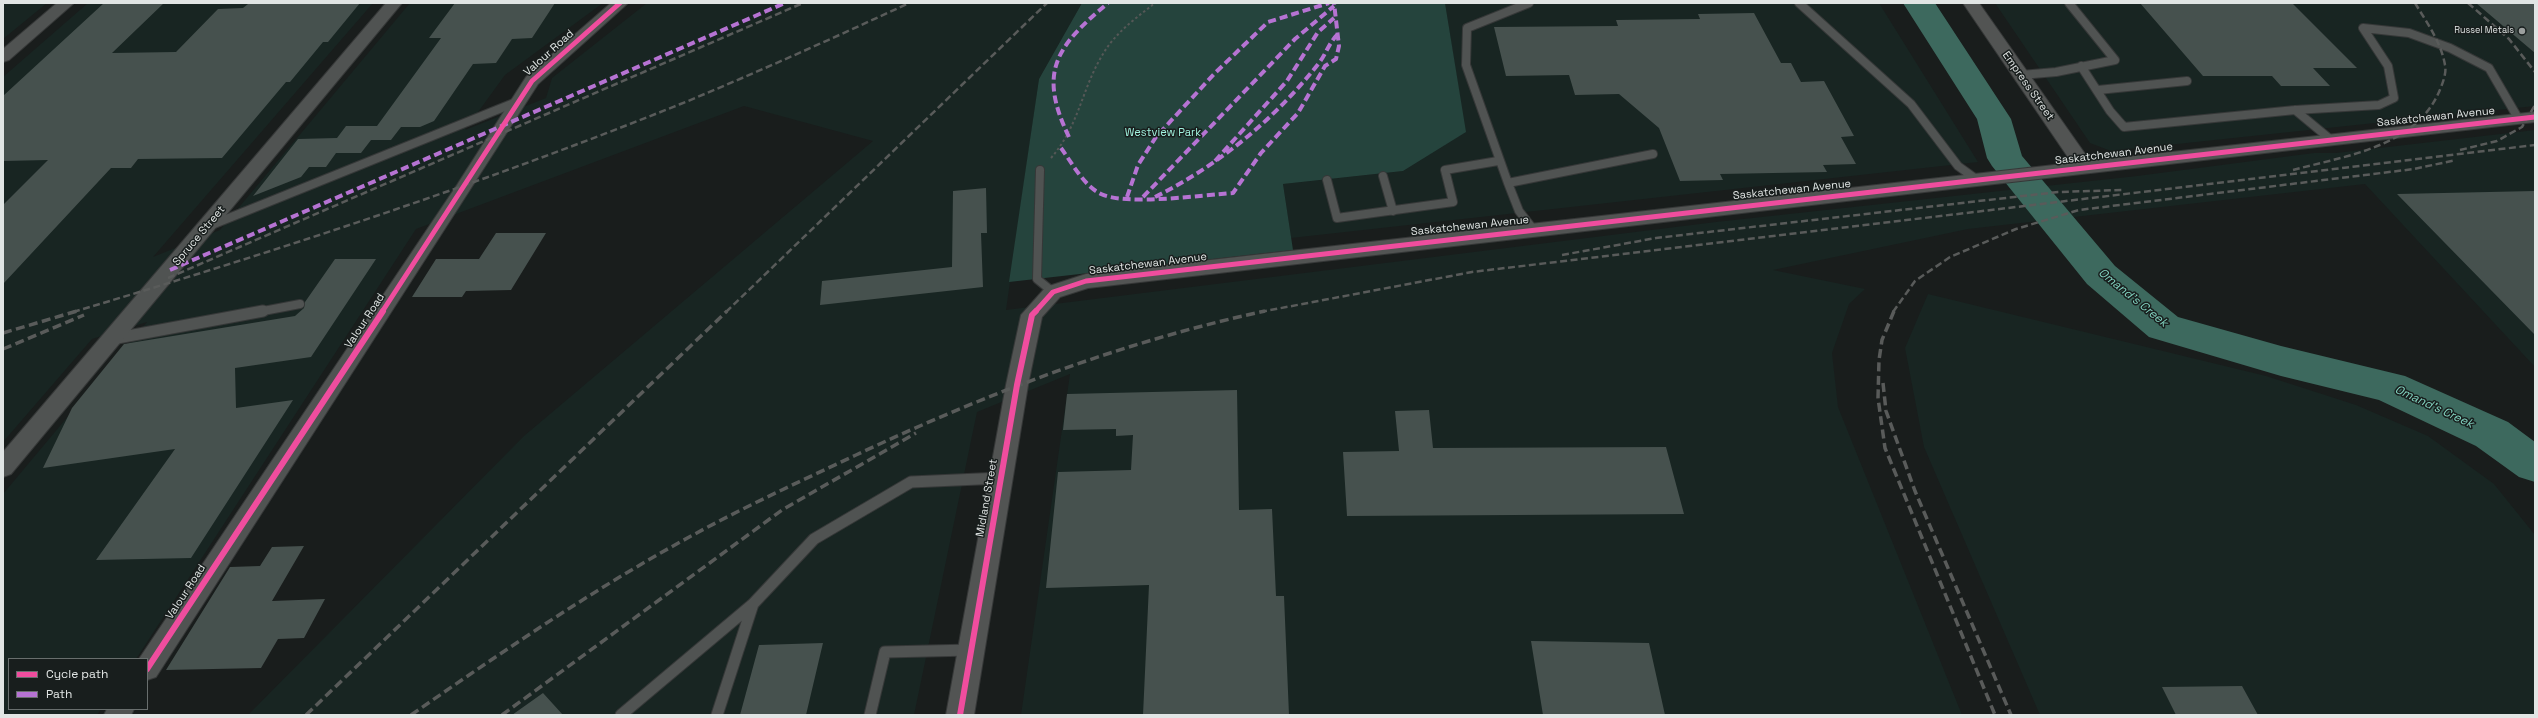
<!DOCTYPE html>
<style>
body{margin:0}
#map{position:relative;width:2538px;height:718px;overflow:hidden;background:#191d1c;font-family:"Space Grotesk",sans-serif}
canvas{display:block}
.frame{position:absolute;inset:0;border:4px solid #e1e5e4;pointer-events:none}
.legend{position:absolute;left:8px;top:658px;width:140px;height:52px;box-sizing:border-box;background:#181e1d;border:1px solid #686e6d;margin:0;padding:5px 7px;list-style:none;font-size:12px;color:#e1e5e4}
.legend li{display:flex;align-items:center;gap:8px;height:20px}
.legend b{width:20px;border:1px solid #686e6d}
</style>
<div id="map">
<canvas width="2538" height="718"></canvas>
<div class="frame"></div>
<ul class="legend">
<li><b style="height:5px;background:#ef4d9e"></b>Cycle path</li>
<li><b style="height:5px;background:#b673d3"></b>Path</li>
</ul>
</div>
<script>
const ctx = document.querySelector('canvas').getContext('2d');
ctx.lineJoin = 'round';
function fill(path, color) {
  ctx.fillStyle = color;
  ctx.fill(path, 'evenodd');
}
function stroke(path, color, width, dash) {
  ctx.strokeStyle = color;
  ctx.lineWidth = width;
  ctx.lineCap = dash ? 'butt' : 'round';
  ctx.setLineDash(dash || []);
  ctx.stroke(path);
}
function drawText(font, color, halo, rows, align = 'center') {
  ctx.font = font + ' "Space Grotesk",sans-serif';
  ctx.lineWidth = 3;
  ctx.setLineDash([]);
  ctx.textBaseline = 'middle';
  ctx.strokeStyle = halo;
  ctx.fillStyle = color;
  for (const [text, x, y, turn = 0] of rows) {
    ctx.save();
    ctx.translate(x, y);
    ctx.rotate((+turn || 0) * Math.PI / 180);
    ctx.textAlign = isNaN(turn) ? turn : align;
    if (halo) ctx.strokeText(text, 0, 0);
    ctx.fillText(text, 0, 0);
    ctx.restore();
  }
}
fill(new Path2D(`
 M3 3H47L3 39Z
 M88 3H373L153 257 220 230 410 3H603L505 75 465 130 546 98 552 78 647 3H1082L1039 79 1006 310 1716 222 2137 176 2314 153H2336L2535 130V367L2365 184 1968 229 1773 270 1865 289 1849 304 1832 353 1838 407 1962 715H1021L1070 374 977 412 914 715H248L524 436 873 141 744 106 416 229 136 659H9V709H101L97 715H3V494L147 322 92 339 3 442V77Z
 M1445 3H1879L1978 162 1291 238 1283 184 1403 171 1465 132Z
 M1995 3H2535V106L2111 151 2090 143Z
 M1928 294 2266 376 2356 405 2428 436 2494 484 2535 535V715H2040L1924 447 1905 348Z`), '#182522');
fill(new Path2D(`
 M1082 3H1445L1466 132 1403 171 1283 184 1293 250 1009 282 1039 79Z`), '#25443d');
fill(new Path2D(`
 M1903 3H1935L2011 119 2022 156 2115 266 2178 317 2281 346 2405 376 2508 422 2535 442V482L2519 477 2476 446 2379 400 2281 376 2149 337 2087 284 1992 166 1987 158 1977 119Z`), '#3d695e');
fill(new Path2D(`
 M104 3H164L112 53 176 52 218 9 243 8 248 4 360 3 328 42H323L290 82H286L222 158 138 159 131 168H111L3 284V205L48 160 3 161V96Z
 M455 3H555L532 38 512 39 496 63 473 64 434 121 420 127H401L391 140H371L361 153H336L326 167H309L301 177 253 196 298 139 337 138 346 126H377L441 38H429Z
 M2140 3H2292L2357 68H2313L2330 86H2281L2272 76H2203Z
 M2476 3H2535V53Z
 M1754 13 1781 63H1791L1801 82 1824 81 1854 136 1841 137 1856 164 1823 165 1827 172 1720 174 1723 180 1680 181 1659 128 1619 94 1575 95 1569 75 1506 76 1494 27 1618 26 1616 20 1700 19 1698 14Z
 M986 188 987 233H981L983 287 820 305 822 281 952 267 953 191Z
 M2535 191V335L2397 194Z
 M496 233H546L511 290 466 291 462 297H412L436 259H479Z
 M335 259H376L311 357 235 368 236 408 293 400 191 558 96 560 175 449 43 468 72 408 124 344 295 316 304 308 305 302Z
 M1237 390 1239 510 1272 509 1276 596H1284L1289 715H1143L1149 585 1046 588 1058 472 1131 470 1133 435 1116 436V429L1063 430 1067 394Z
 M1429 410 1433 448 1666 447 1684 514 1347 516 1343 452 1399 451 1395 411Z
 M304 546 272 601 325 599 304 638 278 639 261 668 166 670 230 567 260 566 272 547Z
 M1531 641 1649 643 1665 715H1543Z
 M823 643 806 715H740L759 645Z
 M2242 686 2258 715H2176L2162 687Z
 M543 693 563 715H512Z`), '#46514e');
const laneFar1 = new Path2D(`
 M1799 3 1911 104 1958 166 1976 179
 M2081 66 2110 111 2124 127 2295 110 2379 105 2394 98 2388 66 2363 28 2409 33 2450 48 2489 68 2518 118
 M2021 75 2056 72 2115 60 2069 3
 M2098 90 2187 81
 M2295 110 2330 139
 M1040 170 1037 279 1053 292
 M1383 176 1393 211
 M1327 180 1337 218 1453 202 1445 170 1498 161
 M1508 183 1466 65 1467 28 1529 3
 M209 226 519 101
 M1533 229 1519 211 1508 183 1653 154
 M258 312 300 304`);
const lane = new Path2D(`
 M112 339 263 311
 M753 604 814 539 911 482 1001 478
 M621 715 753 604 717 715
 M870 715 885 652 971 650`);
const street = new Path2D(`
 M57 3H74L9 60 3 62V49Z
 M386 3H402L11 474 3 477V452Z
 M611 3H628L538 84 156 677 147 680V659H139L457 185 526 77Z
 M107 709H134L131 715H104Z`);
const secondary = new Path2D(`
 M1963 3H1979L2090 161 2535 112V122L1088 288 1060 297 1042 317 1028 385 974 715H946L1006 385 1021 315 1046 287 1086 274 2072 163Z`);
stroke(laneFar1, '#363838', 10);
stroke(lane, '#363838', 13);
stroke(street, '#363838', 2);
stroke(secondary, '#363838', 2);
stroke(new Path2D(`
 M1051 158C1080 124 1081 90 1103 54 1115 33 1136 18 1155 3`), '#555857', 2, [2.5, 2.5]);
stroke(laneFar1, '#505352', 8);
stroke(lane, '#505352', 11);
fill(street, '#505352');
fill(secondary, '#525453');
stroke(new Path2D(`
 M2468 3 2509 39 2535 72
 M2460 150 2497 141 2522 127 2535 105
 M2293 170C2345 156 2415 147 2439 92 2442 85 2447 73 2445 65 2441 42 2427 23 2415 3
 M1562 255 1656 238 2058 192 2122 190
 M168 278 803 3
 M73 312C281 250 487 182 688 101 762 70 836 37 909 3
 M726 312 1047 3
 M1260 312 1472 272 2535 145
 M1893 312 1915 281 1950 257 2016 229 2079 210 2414 169 2456 160`), '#595b5a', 2.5, [7, 3.5]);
stroke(new Path2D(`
 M1894 311 1882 340 1879 360 1878 398 1885 448 1995 715
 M3 333 77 311
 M3 349 84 315
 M1883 383 1886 411 1915 491 2011 715
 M306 715 727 311
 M411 715C502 652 595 588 693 535 746 506 801 481 856 455 988 393 1122 342 1265 311
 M502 715 782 510 916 433`), '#595b5a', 3.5, [9, 4.5]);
stroke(new Path2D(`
 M1069 137C1037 71 1057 46 1108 3
 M1061 148C1072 163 1084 186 1101 194 1126 206 1203 195 1233 193L1261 153 1298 113 1325 66 1336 59 1339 46 1334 3
 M1215 161 1287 81 1318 32 1334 18
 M1127 197 1138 165 1156 137 1215 73 1268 22 1329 3
 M1143 197 1295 39 1334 6
 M1155 197C1219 165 1274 120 1319 63 1326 54 1329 43 1337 35
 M170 270 785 3`), '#b673d3', 4, [8, 4]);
stroke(new Path2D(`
 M382 312 532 81 620 3
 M1035 312 1053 292 1086 281 2535 117`), '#ef4d9e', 5);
stroke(new Path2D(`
 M147 669 383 311
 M960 715 1017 385 1032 315 1036 311`), '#ef4d9e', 6);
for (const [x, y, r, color] of [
 [2522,31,4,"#9b9f9e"]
]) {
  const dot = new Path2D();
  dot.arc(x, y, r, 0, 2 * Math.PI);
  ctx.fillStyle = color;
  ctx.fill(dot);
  stroke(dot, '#181e1d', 1.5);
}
drawText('9px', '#e1e5e4', '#181e1d', [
 ["Russel Metals",2514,31]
], 'right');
drawText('11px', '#e1e5e4', '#181e1d', [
 ["Valour Road",549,53,-42],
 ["Empress Street",2028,86,55],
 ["Saskatchewan Avenue",2436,117,-6],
 ["Saskatchewan Avenue",2114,154,-7],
 ["Saskatchewan Avenue",1792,190,-6],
 ["Saskatchewan Avenue",1470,226,-6],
 ["Spruce Street",199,236,-50],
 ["Saskatchewan Avenue",1148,264,-7],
 ["Valour Road",365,321,-57],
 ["Midland Street",987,498,-80],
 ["Valour Road",186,592,-57]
]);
drawText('11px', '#a2f4e0', '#181e1d', [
 ["Westview Park",1163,133]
]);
drawText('italic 12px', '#83d4c1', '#181e1d', [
 ["Omand's Creek",2133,298,39],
 ["Omand's Creek",2434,407,25]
]);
</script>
